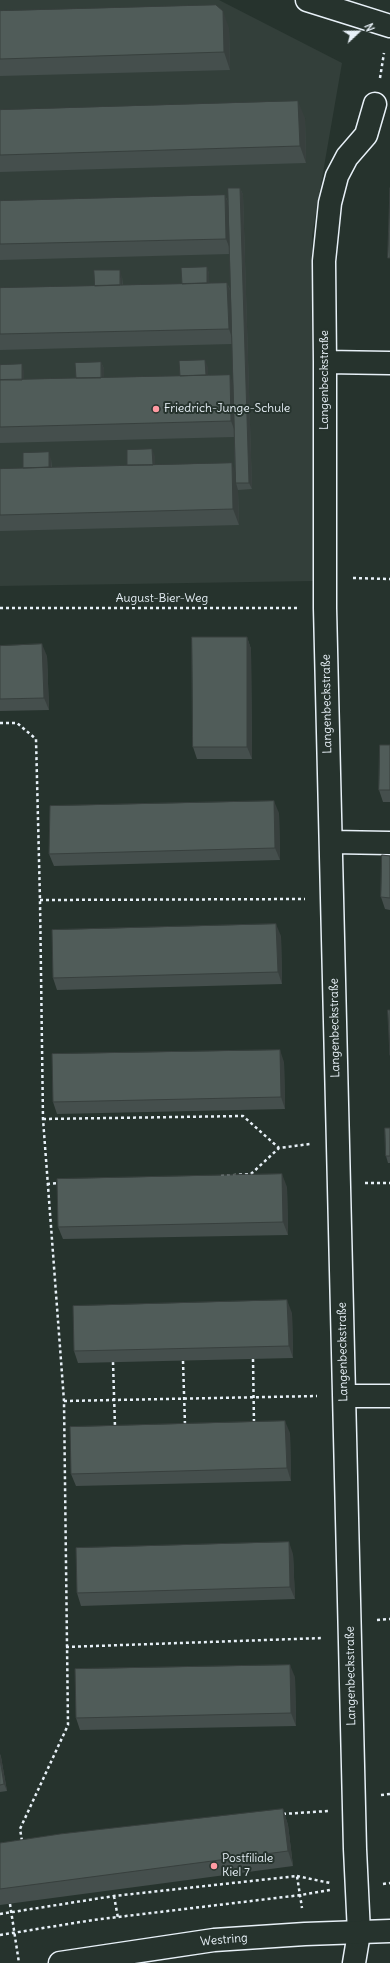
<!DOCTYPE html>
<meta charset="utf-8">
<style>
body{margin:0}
#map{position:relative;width:390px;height:1963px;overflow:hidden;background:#26332d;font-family:Delius,sans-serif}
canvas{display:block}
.north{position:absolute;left:338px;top:12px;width:40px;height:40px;-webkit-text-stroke:3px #26332d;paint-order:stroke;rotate:68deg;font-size:11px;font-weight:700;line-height:16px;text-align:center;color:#e8f1f8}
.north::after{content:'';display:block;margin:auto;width:14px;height:18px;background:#e8f1f8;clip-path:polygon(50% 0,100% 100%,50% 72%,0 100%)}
</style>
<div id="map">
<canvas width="390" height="1963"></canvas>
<div class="north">N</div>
</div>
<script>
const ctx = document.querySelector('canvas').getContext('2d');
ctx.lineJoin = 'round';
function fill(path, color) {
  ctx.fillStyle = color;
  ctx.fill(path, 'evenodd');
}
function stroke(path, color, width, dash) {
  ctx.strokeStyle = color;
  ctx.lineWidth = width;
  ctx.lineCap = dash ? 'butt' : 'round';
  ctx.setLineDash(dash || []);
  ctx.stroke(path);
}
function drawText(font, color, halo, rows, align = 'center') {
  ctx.font = font + ' Delius,sans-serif';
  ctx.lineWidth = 4;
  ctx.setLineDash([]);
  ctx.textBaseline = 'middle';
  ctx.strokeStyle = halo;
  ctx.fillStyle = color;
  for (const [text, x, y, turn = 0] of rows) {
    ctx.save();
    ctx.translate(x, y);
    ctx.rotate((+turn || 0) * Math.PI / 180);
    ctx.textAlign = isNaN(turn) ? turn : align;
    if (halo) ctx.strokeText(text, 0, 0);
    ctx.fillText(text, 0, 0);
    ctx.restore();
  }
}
fill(new Path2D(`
 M0 0H219L342 63 312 236 314 581 0 586Z`), '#333f3a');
const minor = new Path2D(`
 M307 0 390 26
 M325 362 390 363
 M331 842 390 843
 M344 1396H390
 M354 1963 359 1933 355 1849 325 608V362L324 261 330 203 337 176 347 157 366 135 375 104`);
const major = new Path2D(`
 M60 1963 214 1940 305 1934 390 1931`);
stroke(minor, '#e8f1f8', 25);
stroke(major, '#e8f1f8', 25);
stroke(new Path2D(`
 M380 78 384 53
 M353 578 390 579
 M0 608H297
 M0 723H17L36 739 40 900 43 1119 64 1401 68 1725 20 1829 22 1841
 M40 900 305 899
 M43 1119 243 1116 279 1148
 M221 1176 251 1174 279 1148 310 1144
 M365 1183H390
 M47 1184 61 1183
 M253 1359 254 1424
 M183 1361 185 1425
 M113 1362 115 1427
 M64 1401 317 1396
 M377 1620 390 1619
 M66 1647 323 1638
 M381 1795 390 1794
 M283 1814 328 1811
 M297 1876 330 1883
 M383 1884 390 1883
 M114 1896 118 1918
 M10 1904 19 1963
 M0 1914 114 1896 297 1876 302 1908
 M0 1935 93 1920 301 1895 330 1890`), '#e8f1f8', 2.5, [3, 3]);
stroke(minor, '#26332d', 22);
stroke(major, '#26332d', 22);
fill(new Path2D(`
 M0 11 229 28 230 70 0 76Z
 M0 110 305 118 306 163 0 172Z
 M240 188 243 195 252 489 238 490 239 525 0 531V469L23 468 51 459 52 467 127 465 155 456V465L235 471 234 437 0 443V365L24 371V380L76 378 101 362 104 369V378L180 376 208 367V375L233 383 232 344 0 350V288L95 286 122 277 123 285 182 284 207 267 209 274V283H227L231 291 230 254 0 260V201L225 195 229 204Z
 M247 637 251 649 252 759H197L193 747Z
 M0 646 47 656 49 710 0 711Z
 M390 745V802H383L379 790Z
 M279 813 280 860 54 866 49 854Z
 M390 856V910L385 909 381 897Z
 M281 936 282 984 57 990 53 978Z
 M284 1062 285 1109 57 1114 53 1102Z
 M390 1128V1163H388L386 1156Z
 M287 1187 288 1235 63 1239 58 1227Z
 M292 1313 293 1358 78 1363 74 1351Z
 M290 1433 291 1481 76 1486 71 1474Z
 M293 1554 295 1599 81 1606 77 1593Z
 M295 1677 296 1726 80 1730 76 1718Z
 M0 1754 1 1757 7 1791 0 1792Z
 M283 1809 288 1825 293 1866 0 1905V1843Z`), '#454f4d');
fill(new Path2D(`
 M223 11 229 28 230 70 224 52Z
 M298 101 305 118 306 163 300 146Z
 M240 188 243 195 252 489 249 483Z
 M225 195 231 211 232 254 226 239Z
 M207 267 209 274 210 298 207 292Z
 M120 270 122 277 123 301 121 294Z
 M227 283 233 298 234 344 229 329Z
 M205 360 208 367V390L206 384Z
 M101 362 104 369V393L102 386Z
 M22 364 24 371V395L22 388Z
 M230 375 236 390 237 437 231 421Z
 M152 449 155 456V480L153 473Z
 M49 452 51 459 52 483 49 476Z
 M232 463 238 478 236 483 238 490 239 525 233 509Z
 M247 637 251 649 252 759 247 747Z
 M42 644 47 656 49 710 44 698Z
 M274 801 279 813 280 860 275 848Z
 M276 924 281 936 282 984 278 972Z
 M280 1050 284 1062 285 1109 281 1097Z
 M282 1174 287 1187 288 1235 283 1222Z
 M287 1300 292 1313 293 1358 289 1346Z
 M285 1421 290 1433 291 1481 287 1468Z
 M289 1542 293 1554 295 1599 290 1587Z
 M290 1665 295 1677 296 1726 291 1713Z
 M0 1754 1 1757 7 1791 4 1784 0 1759Z
 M283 1809 288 1825 293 1866 288 1851Z`), '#38403e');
const building = new Path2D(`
 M216 5 223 11 224 52 0 59V11Z
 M298 101 300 146 0 155V110Z
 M228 188H240L249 483H236Z
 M390 188V258H388Z
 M225 195 226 239 0 244V201Z
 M207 267V283L182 284 181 268Z
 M94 270H120V285L95 286Z
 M227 283 229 329 0 334V288Z
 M205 360 206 375 180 376 179 361Z
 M101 362V378H76L75 363Z
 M22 364V380H0V365Z
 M230 375 231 421 0 427V380Z
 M152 449 153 465H127V450Z
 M49 452V467L23 468V453Z
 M232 463 233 509 0 515V469Z
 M192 637H247V747H193Z
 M42 644 44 698 0 699V646Z
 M380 745H390V790H379Z
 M274 801 275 848 49 854 50 806Z
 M382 855 390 856V898L381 897Z
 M276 924 278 972 53 978 52 930Z
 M388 1010H390V1055Z
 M280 1050 281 1097 53 1102 52 1054Z
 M385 1128H390V1156H386Z
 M282 1174 283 1222 58 1227 57 1179Z
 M287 1300 289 1346 74 1351 73 1306Z
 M285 1421 287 1468 71 1474 70 1427Z
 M289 1542 290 1587 77 1593 76 1548Z
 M290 1665 291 1713 76 1718 75 1669Z
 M0 1759 4 1784 0 1785Z
 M283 1809 288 1851 0 1889V1843L60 1834Z`);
fill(building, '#505c59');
stroke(building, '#38403e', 1);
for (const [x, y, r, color] of [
 [156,409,4,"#ff9aa2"],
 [214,1866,4,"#ff9aa2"]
]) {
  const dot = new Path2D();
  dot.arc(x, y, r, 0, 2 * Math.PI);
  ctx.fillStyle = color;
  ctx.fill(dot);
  stroke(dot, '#26332d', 1.5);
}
drawText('12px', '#e8f1f8', '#26332d', [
 ["Langenbeckstraße",325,380,-90],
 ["August-Bier-Weg",162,599],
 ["Langenbeckstraße",327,704,-91],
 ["Langenbeckstraße",335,1028,-91],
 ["Langenbeckstraße",343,1352,-91],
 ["Langenbeckstraße",351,1676,-91],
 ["Westring",224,1940,-5]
]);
drawText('12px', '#e8f1f8', '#26332d', [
 ["Friedrich-Junge-Schule",164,409],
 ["Postfiliale",222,1859],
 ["Kiel 7",222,1873]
], 'left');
</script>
